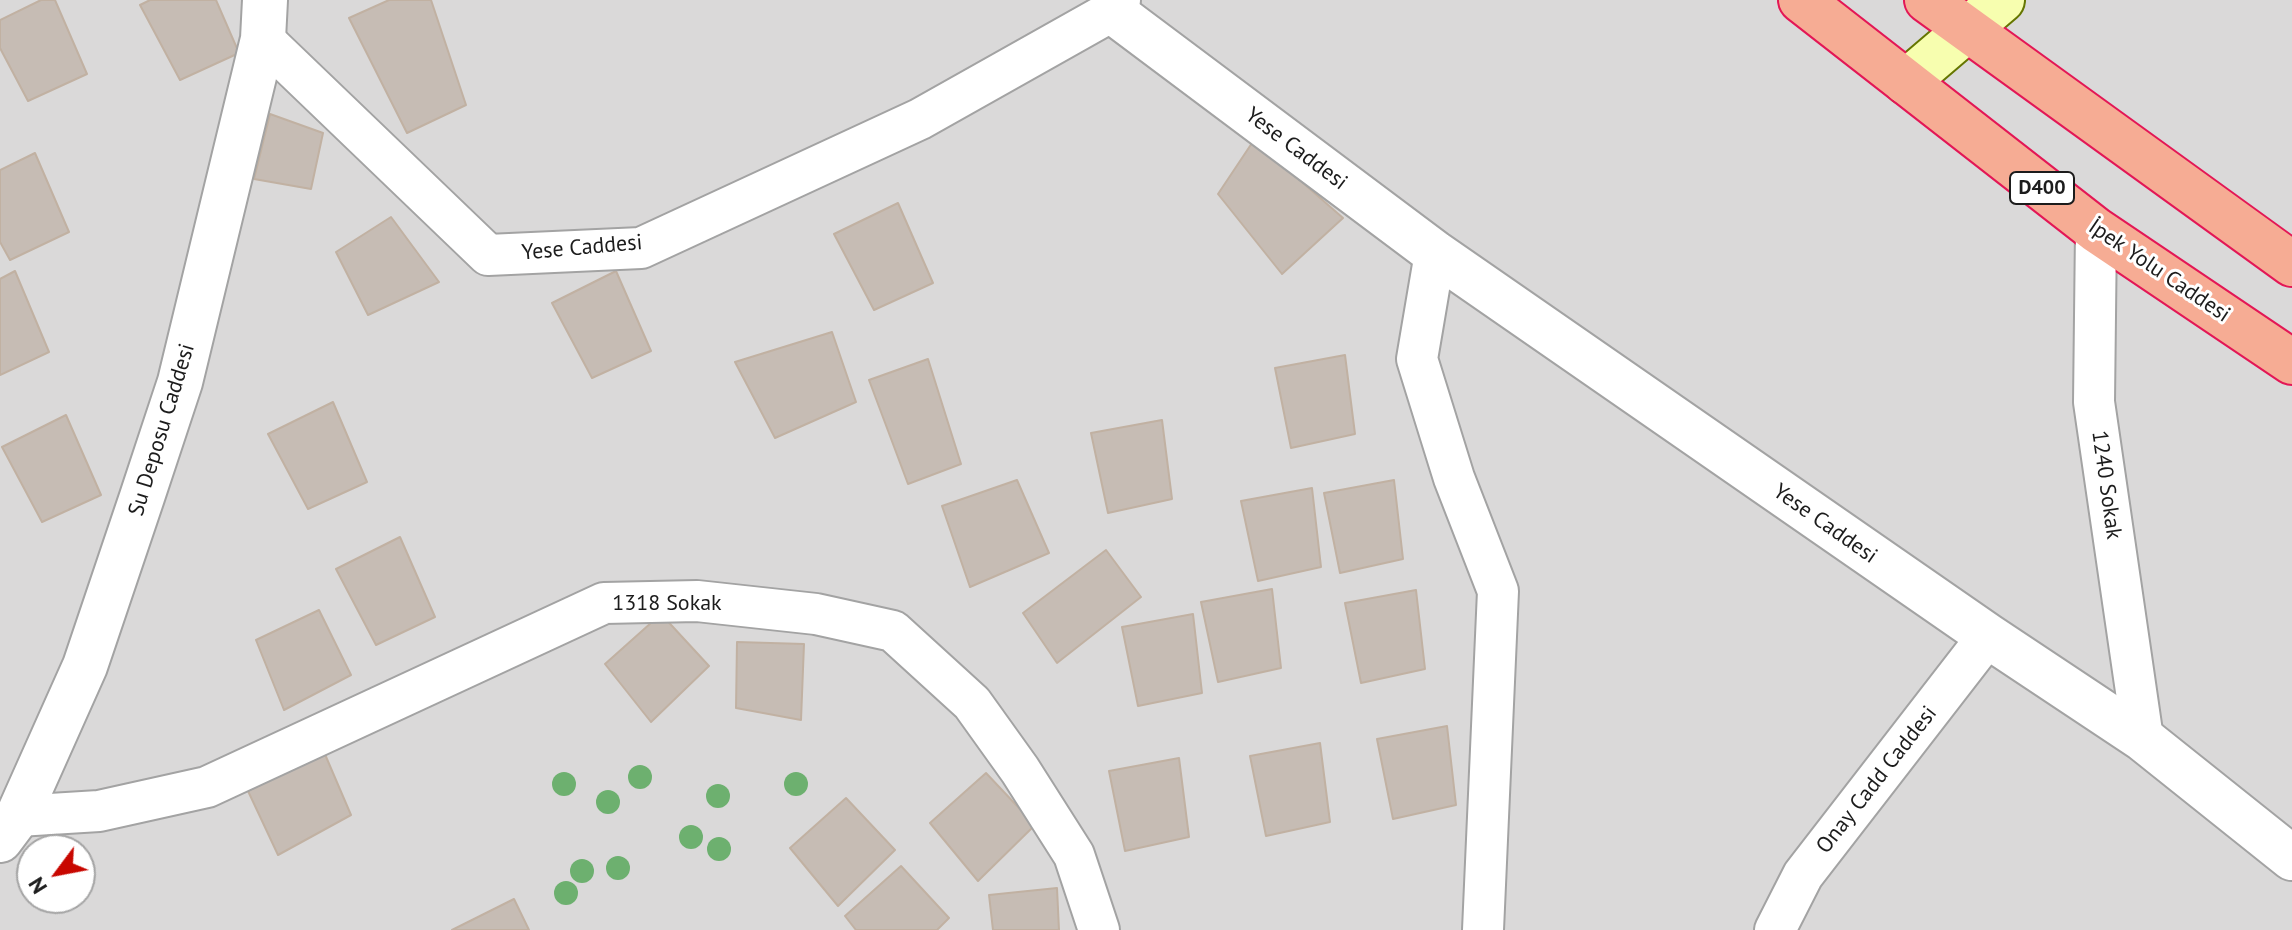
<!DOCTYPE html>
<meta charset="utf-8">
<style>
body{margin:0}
#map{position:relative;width:2292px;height:930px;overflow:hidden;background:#eeeae1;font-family:"PT Sans",sans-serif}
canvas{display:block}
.north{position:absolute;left:16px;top:834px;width:80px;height:80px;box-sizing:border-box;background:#fff;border:2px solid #a4a4a4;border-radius:50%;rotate:238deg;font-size:22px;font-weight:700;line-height:32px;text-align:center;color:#1c1c1c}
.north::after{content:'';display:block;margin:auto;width:28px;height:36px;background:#c80700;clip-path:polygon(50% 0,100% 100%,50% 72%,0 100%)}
</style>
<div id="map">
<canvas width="2292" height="930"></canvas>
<div class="north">N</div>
</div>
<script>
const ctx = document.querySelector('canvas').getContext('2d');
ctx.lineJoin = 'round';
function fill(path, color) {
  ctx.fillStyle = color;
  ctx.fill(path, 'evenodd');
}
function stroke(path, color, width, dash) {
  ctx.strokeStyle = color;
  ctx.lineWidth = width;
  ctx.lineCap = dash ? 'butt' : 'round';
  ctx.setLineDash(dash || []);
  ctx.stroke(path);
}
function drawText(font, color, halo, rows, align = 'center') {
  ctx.font = font + ' "PT Sans",sans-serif';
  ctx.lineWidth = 6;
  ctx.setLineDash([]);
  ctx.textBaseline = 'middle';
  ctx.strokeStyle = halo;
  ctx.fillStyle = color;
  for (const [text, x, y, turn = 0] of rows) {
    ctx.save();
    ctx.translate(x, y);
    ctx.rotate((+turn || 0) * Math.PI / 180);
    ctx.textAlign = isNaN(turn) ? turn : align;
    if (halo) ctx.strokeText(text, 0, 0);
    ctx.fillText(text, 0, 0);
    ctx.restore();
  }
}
fill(new Path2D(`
 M0 0H2292V930H0ZM32 850H80V898H32Z`), '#dad9d9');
const building = new Path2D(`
 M41 0H55L87 74 28 101 0 48V20Z
 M150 0H216L239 53 180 80 140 5Z
 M389 0H431L466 105 407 133 349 18Z
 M270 114 323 133 311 189 254 179Z
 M1254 140 1343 218 1282 274 1218 194Z
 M35 153 69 232 10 260 0 242V170Z
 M898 203 933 283 874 310 834 234Z
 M391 217 439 282 368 315 336 252Z
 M15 271 49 352 0 375V279Z
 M616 271 651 351 592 378 552 303Z
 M832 332 856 402 775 438 735 362Z
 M1345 355 1355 434 1291 448 1275 368Z
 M928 359 961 464 908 484 869 380Z
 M333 402 367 482 308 509 268 434Z
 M66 415 101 495 42 522 2 447Z
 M1162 420 1172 499 1108 513 1091 433Z
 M1017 480 1049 553 970 587 942 506Z
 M1394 480 1403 559 1340 573 1324 493Z
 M1312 488 1321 567 1258 581 1241 501Z
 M400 537 435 617 376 645 336 569Z
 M1106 550 1141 597 1057 663 1023 613Z
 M1272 589 1281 668 1218 682 1201 602Z
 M1416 590 1425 669 1361 683 1345 603Z
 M319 610 351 675 284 710 256 640Z
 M661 614 709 666 651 722 605 664Z
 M1193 614 1202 693 1138 706 1122 627Z
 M737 642 804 644 801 720 736 708Z
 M1447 726 1456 805 1393 819 1377 739Z
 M1320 743 1330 822 1266 836 1250 756Z
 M324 752 351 815 278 855 248 791Z
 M1179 758 1189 837 1125 851 1109 771Z
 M986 773 1035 825 978 881 930 823Z
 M846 798 895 850 838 906 790 848Z
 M901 866 949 918 937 930H856L845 916Z
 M1057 888 1059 930H993L989 895Z
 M514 899 529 930H452Z`);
fill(building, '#c6bcb4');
stroke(building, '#c1b1a2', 2);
const minor = new Path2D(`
 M263 39 488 255 641 248 920 119 1112 11 1120 0
 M2096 230 2094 402 2143 739
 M1435 253 1417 359 1454 478 1498 591 1483 930
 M18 816 99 811 207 787 604 603 697 601 816 614 893 631 972 703 1020 770 1074 855 1099 930
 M1775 930 1803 875 1988 636`);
const tertiary = new Path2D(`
 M1112 11 1435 253 1988 636 2143 739 2292 858
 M0 840 18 816 85 666 142 497 180 382 263 39 265 0`);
const secondary = new Path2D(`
 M1906 82 2002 0`);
const trunk = new Path2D(`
 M1801 0 2096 230 2292 362
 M1927 0 2292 264`);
stroke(minor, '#a3a3a3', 44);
stroke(tertiary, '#a3a3a3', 48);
stroke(secondary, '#657600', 48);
stroke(trunk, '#e31756', 48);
stroke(minor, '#fff', 40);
stroke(tertiary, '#fff', 44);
stroke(secondary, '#f7feaf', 44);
stroke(trunk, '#f6ac94', 44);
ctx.fillStyle = '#6db06f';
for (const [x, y] of [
 [640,777],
 [564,784],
 [796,784],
 [718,796],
 [608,802],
 [691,837],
 [719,849],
 [618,868],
 [582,871],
 [566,893]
]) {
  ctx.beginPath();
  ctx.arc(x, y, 12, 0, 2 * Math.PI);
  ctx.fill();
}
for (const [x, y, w] of [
 [2042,188,64]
]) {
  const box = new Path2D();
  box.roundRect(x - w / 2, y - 16, w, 32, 6);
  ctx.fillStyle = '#fff';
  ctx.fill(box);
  stroke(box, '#1c1c1c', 2);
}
drawText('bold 20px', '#1c1c1c', null, [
 ["D400",2042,188]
]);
drawText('22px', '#1c1c1c', '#fff', [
 ["Yese Caddesi",1296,149,37],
 ["Yese Caddesi",582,248,-5],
 ["İpek Yolu Caddesi",2159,271,34],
 ["Su Deposu Caddesi",162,430,-73],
 ["1240 Sokak",2106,485,82],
 ["Yese Caddesi",1825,524,35],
 ["1318 Sokak",667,604],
 ["Onay Cadd Caddesi",1877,780,-52]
]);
</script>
